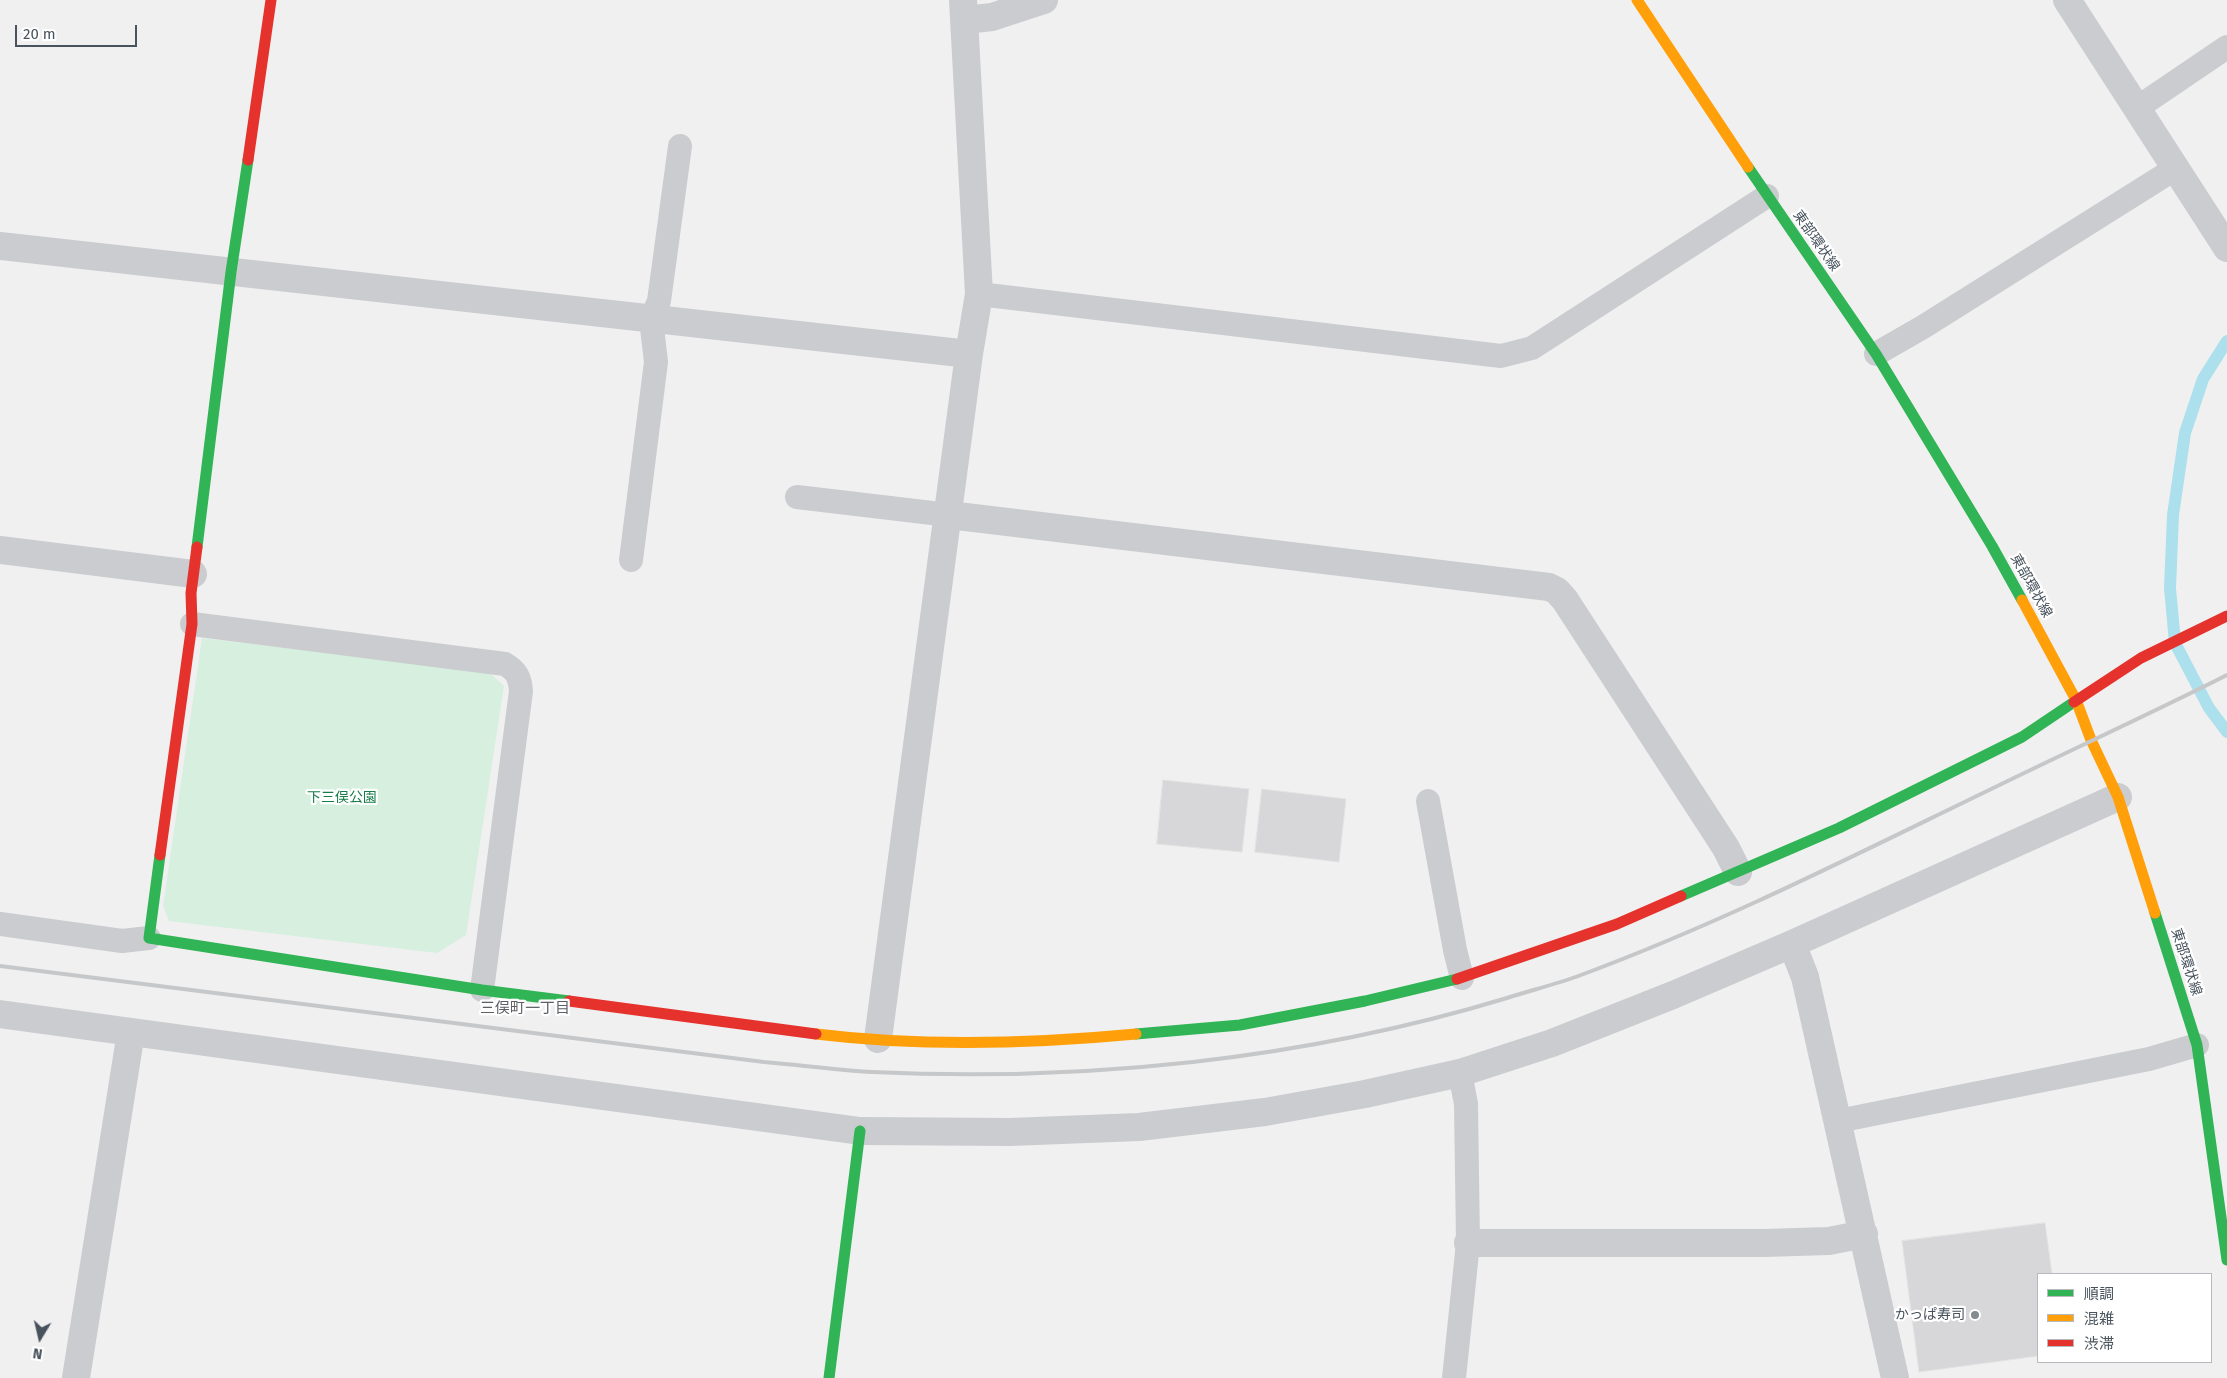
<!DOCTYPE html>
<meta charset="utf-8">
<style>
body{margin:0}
#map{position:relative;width:2227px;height:1378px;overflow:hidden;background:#f1f0f0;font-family:"Fira Sans","Noto Sans JP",sans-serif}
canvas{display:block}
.legend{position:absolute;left:2037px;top:1273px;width:175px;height:90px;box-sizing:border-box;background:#fff;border:1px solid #b6babe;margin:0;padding:6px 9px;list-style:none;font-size:15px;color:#48535d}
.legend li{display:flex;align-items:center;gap:10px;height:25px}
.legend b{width:25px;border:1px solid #b6babe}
.north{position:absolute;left:15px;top:1313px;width:50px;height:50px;-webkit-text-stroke:4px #fff;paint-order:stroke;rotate:189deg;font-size:14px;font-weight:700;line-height:20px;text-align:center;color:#48535d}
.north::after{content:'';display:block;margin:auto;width:18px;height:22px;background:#48535d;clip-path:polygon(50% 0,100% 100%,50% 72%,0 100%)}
.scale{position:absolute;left:15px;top:25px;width:122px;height:22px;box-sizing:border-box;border:2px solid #48535d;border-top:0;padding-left:6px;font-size:15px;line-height:18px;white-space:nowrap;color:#48535d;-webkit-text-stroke:4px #fff;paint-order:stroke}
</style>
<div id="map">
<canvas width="2227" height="1378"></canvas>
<ul class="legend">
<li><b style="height:6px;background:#30b455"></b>順調</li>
<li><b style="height:6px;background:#ff9f0a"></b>混雑</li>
<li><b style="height:6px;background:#e5322d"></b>渋滞</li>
</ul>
<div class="north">N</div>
<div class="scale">20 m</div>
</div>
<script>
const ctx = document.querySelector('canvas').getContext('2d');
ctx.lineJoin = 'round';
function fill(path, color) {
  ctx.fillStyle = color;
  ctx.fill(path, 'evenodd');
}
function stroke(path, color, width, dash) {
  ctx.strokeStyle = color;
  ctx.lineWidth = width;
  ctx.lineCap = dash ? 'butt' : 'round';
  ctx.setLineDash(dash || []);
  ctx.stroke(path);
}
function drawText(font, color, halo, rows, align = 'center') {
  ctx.font = font + ' "Fira Sans","Noto Sans JP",sans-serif';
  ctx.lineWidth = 4.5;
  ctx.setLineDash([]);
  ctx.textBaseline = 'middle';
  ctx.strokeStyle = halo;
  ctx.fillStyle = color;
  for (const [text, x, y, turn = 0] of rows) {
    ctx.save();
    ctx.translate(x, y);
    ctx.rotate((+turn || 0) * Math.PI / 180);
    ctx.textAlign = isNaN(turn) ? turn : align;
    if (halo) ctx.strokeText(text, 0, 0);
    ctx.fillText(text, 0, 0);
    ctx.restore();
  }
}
fill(new Path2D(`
 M202 638 489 672 504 686 466 935 437 953 169 921 163 906Z`), '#d6efde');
stroke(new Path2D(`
 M2227 341 2203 379 2185 433 2173 515 2170 588 2175 643 2209 708 2227 732`), '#abe0ec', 12);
const building = new Path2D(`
 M1163 780 1249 789 1242 852 1157 844Z
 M1262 789 1346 799 1339 862 1255 852Z
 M2045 1223 2052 1274H2038V1356L1919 1372 1902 1241Z`);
fill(building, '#d7d7d9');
stroke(building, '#e2e2e3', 1);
stroke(new Path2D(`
 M2137 108 2227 47
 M979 294 1501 356 1532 348 1767 196
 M1876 354 1923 327 2176 168
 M797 497 949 515
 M631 560 656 362 651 319 659 301 680 146
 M192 624 505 664C517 671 520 678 521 691L482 990
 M1428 801 1455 950 1462 978
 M0 924 122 941 149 938
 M1838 1121 2149 1059 2197 1045
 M1454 1378 1468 1243 1466 1104 1460 1073`), '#cacccf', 24);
stroke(new Path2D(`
 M2067 0 2227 248
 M965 20 992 17 1044 0
 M0 246 969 354
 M949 515 1549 587 1557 591 1565 600 1726 848 1738 872
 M0 550 193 574
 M1792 944 1805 977 1895 1378
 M0 1014 860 1131 1010 1132 1139 1127 1265 1112 1365 1094 1460 1073 1552 1043 1673 995 1792 944 2118 797
 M878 1039 969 354 979 294 963 0
 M1468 1243H1764L1829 1241 1864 1234
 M76 1378 131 1032`), '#cacccf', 28);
stroke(new Path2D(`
 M1748 167 1876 354 1992 546 2022 600
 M197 547 231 272 248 160
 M160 855 149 938 482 990 569 1001
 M1681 896 1839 828 2022 737 2074 702
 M2155 913 2197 1045 2227 1260
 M1136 1034 1240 1025 1365 1001 1457 979
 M829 1378 860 1131`), '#30b455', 11);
stroke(new Path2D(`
 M1637 0 1748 167
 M2022 600 2076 700 2091 740 2118 797 2155 913
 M816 1034C922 1047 1030 1044 1136 1034`), '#ff9f0a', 11);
stroke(new Path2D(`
 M248 160 271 0
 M2074 702 2141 658 2227 616
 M160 855 192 624 191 593 197 547
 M1457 979 1617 924 1681 896
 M569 1001 816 1034`), '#e5322d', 11);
stroke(new Path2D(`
 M0 966 764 1062C800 1065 836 1070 872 1072 1085 1082 1303 1060 1507 998 1532 990 1557 984 1581 975 1719 924 1851 857 1983 793 2064 753 2146 716 2227 675`), '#c5c7c9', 4);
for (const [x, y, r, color] of [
 [1975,1315,5,"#838a90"]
]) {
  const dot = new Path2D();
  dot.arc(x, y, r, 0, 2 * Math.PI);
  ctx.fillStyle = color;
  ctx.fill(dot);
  stroke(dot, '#fff', 2);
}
drawText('14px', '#48535d', '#fff', [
 ["東部環状線",1816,241,55],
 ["東部環状線",2031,586,61],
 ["東部環状線",2186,962,72]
]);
drawText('14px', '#197d48', '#fff', [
 ["下三俣公園",342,798]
]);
drawText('14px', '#48535d', '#fff', [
 ["かっぱ寿司",1965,1315]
], 'right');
drawText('15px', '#5c6064', '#fff', [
 ["三俣町一丁目",525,1009]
]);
</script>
